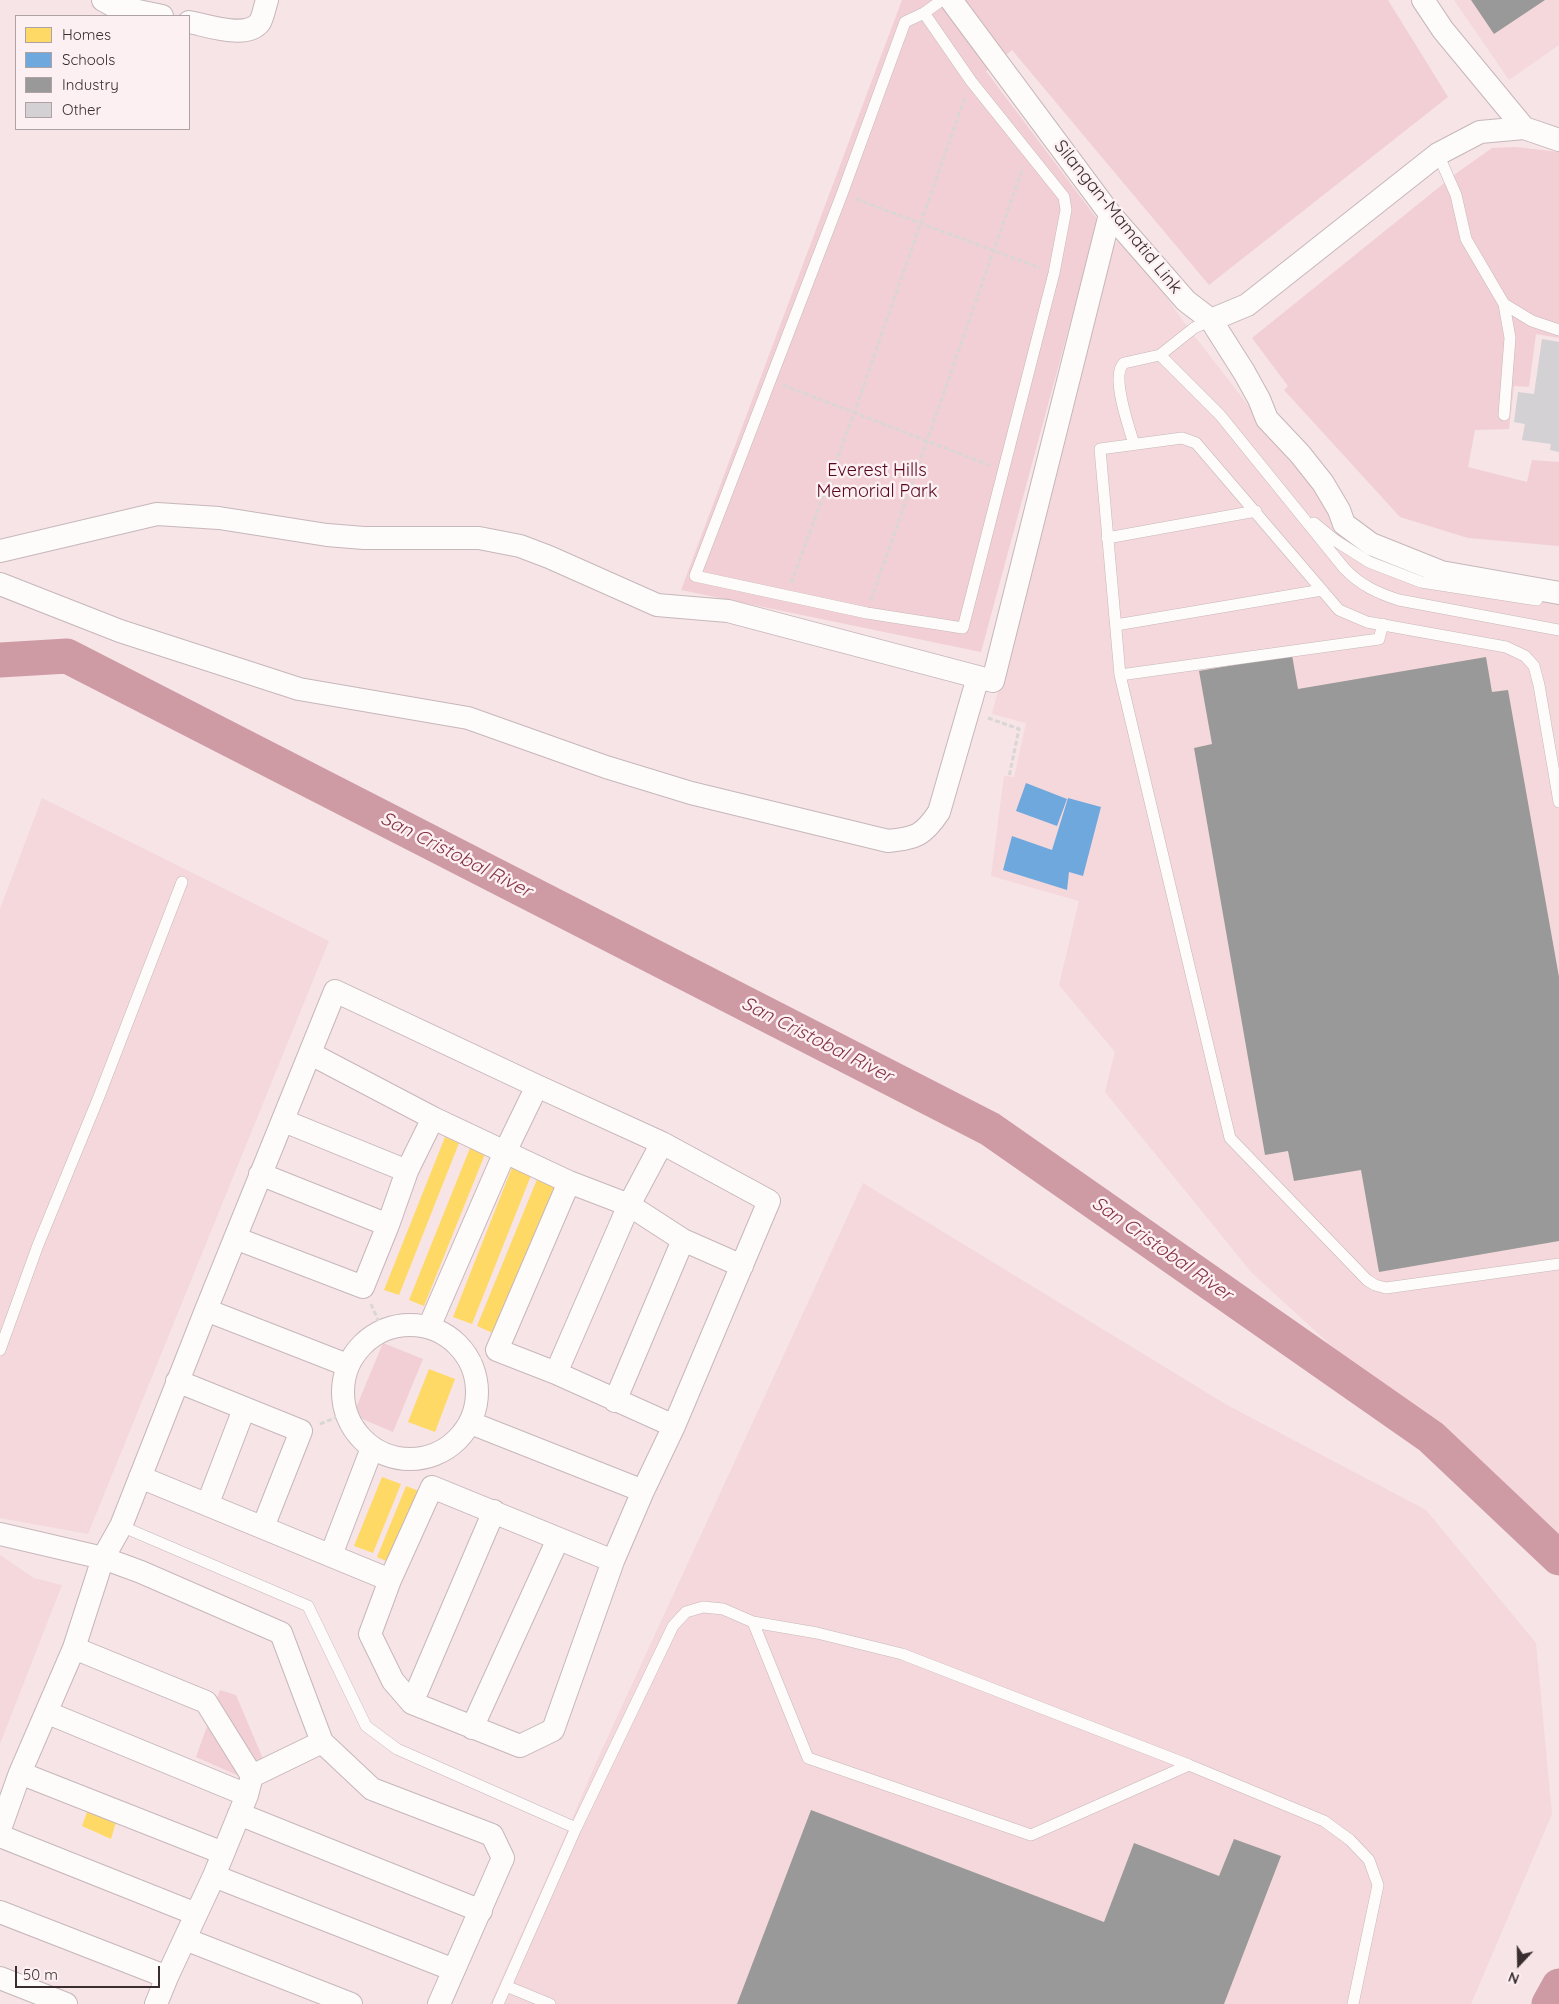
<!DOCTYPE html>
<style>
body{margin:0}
#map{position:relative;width:1559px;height:2004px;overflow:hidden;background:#f6e4e7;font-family:Quicksand,sans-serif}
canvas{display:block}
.legend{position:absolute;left:15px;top:15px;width:175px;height:115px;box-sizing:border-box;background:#fdf0f2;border:1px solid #afa2a4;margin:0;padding:6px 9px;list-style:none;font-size:15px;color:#392d2f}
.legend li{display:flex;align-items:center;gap:10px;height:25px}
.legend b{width:25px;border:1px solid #afa2a4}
.north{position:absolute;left:1494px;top:1939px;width:50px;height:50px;-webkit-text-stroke:4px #fdf0f2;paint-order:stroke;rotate:201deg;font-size:14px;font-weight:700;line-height:20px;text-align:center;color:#392d2f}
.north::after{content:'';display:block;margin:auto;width:18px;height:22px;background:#392d2f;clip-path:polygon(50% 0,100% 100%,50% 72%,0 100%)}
.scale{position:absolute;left:15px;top:1966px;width:145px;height:22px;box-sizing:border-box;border:2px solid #392d2f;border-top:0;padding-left:6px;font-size:15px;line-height:18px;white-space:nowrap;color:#392d2f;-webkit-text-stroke:4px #fdf0f2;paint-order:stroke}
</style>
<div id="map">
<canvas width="1559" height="2004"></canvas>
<ul class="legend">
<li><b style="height:14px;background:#ffd966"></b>Homes</li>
<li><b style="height:14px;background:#6fa8dc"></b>Schools</li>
<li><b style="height:14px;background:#999"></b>Industry</li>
<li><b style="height:14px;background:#d3d1d3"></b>Other</li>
</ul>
<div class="north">N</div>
<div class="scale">50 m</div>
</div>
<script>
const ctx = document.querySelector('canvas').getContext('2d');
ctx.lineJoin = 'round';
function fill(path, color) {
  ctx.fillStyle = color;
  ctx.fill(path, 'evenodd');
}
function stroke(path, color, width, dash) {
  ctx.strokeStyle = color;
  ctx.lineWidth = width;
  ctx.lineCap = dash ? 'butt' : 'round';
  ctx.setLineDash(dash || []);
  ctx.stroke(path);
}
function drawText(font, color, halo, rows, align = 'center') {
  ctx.font = font + ' Quicksand,sans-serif';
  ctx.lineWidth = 5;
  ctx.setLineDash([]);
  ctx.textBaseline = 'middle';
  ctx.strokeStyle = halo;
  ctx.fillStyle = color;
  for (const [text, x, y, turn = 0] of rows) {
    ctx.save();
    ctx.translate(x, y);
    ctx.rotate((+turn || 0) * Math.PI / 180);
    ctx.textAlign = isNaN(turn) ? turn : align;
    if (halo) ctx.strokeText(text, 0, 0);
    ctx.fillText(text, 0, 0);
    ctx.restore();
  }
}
fill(new Path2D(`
 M1454 0H1559V45L1509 80Z
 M1121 239 1128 244 1189 329 1265 427 1329 503 1330 520 1359 547 1559 597V1558L1431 1437 1252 1273 1105 1092 1115 1052 1059 985 1079 901 991 876 1004 776 1014 777 1026 723 992 714 1113 245Z
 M42 798 329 941 88 1534 0 1518V909Z
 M863 1183 1227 1405 1426 1510 1536 1643 1552 1814 1471 2004H490L556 1856 599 1756Z
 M0 1555 34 1578 62 1585 0 1744Z`), '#f5d8db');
fill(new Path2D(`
 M902 0H1388L1448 97 1209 285 1012 50 986 71 1098 220 981 652 681 590Z
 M1516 147 1559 152V338L1536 334 1529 387 1514 386 1509 429 1475 430 1468 467 1527 482 1532 460 1559 462V546L1468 538 1400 517 1284 390 1288 386 1252 338 1458 172 1492 148Z
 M383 1343 423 1359 393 1432 353 1415Z
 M220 1690 236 1695 264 1761 257 1784 196 1757Z`), '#f2cfd4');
fill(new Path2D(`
 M445 1137 459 1143 399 1295 384 1290Z
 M470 1148 485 1154 424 1306 409 1300Z
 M513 1165 532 1173 472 1324 453 1317Z
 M538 1177 557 1185 495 1334 477 1326Z
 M429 1369 455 1379 435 1432 408 1422Z
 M382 1477 401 1484 373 1553 354 1546Z
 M406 1486 424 1493 395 1565 377 1557Z
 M90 1804 118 1815 111 1839 82 1826Z`), '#ffd966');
fill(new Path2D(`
 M1026 783 1067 799 1057 826 1016 811Z
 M1068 798 1101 807 1083 876 1069 872 1067 890 1003 870 1012 836 1052 850Z`), '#6fa8dc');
fill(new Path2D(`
 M1471 0H1545L1494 34Z
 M1292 655 1298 689 1486 657 1492 692 1508 690 1559 977V1241L1379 1272 1361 1170 1294 1181 1288 1151 1265 1155 1194 748 1212 744 1199 671Z
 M811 1810 1104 1922 1134 1843 1219 1876 1234 1839 1281 1856 1224 2004H737Z`), '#999');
stroke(new Path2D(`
 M0 660 67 656 990 1129 1431 1437 1559 1558
 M1549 2004 1559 1986`), '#ce9ba4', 35);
fill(new Path2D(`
 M1542 339 1559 342V452L1550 450 1551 444 1522 440 1525 424 1514 422 1518 392 1534 394Z`), '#d3d1d3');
const service = new Path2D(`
 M924 13 971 81 1064 197 1066 210 1054 273 963 628 867 613 695 576 842 194 905 22 924 13 942 0
 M1438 154 1456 195 1466 239 1504 304 1510 338 1504 415
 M1504 304 1532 321 1559 330
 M1160 355 1220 415 1344 568C1360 585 1377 593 1399 600L1559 630
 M1134 444C1129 427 1110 375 1124 363L1160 355 1194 328 1211 320
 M1314 523 1336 541 1369 562 1421 582 1537 600
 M1107 538 1256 511
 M1116 625 1322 590
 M1120 675 1379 639 1383 624
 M1559 802 1539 685 1534 666 1525 656 1506 647 1367 622 1339 610 1196 443 1182 438 1100 449 1120 675 1230 1138 1367 1280 1375 1285 1386 1288 1559 1264
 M0 1350 38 1245 98 1099 182 882
 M121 1526 308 1606 366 1726 397 1749 576 1828
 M753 1622 808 1758 1031 1835 1189 1765
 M506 1986 550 2004
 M498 2004 576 1828 673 1626 686 1612 703 1607 723 1609 753 1622 817 1633 902 1654 1189 1765 1324 1821 1350 1840 1369 1860 1378 1885 1353 2004`);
const minor = new Path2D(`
 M103 0 114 6 162 16
 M951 0 1110 214 1186 301 1211 320 1247 305 1438 154 1480 132 1524 128 1559 140
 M1423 0 1443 30 1524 128
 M189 22C206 25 247 40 260 22 263 17 265 6 267 0
 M1211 320 1244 372 1259 399 1267 419 1300 454 1323 483 1339 510 1344 524 1371 544 1441 572 1559 593
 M0 551 157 514 219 518 327 535 364 538H479L520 546 549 557 657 605 728 611 993 681 1110 214
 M0 584 120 631 299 689 468 718 606 767 691 793 888 841C916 838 923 836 939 812L978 677
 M311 1054 433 1118 505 1152 569 1182 629 1205 683 1240 742 1266
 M284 1121 407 1171
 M260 1174 388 1225
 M569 1182 497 1350 556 1373 674 1426
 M235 1238 363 1287 388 1225 407 1171 433 1118
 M206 1310 347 1365
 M343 1392a67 67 0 1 1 134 0a67 67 0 1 1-134 0Z
 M429 1327 505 1152 537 1086
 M556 1373 629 1205 662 1143
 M177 1381 301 1431 263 1527
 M615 1401 683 1240
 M471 1423 643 1491
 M140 1477 390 1580
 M208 1503 244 1409
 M0 1534 103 1558 141 1572 281 1633 322 1742 372 1789 492 1835 503 1858 439 2004
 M331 1555 372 1448
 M74 1648 206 1702 252 1776
 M412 1703 494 1511
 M48 1713 247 1795
 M472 1728 558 1539
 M20 1773 223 1853
 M239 1814 481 1911
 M0 1829 20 1773 74 1648 103 1558 121 1526 206 1310 335 991 537 1086 662 1143 769 1201 674 1426 643 1491 613 1561 553 1730 520 1746 412 1703 393 1681 370 1634 390 1580 432 1487 613 1561
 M0 1836 196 1914
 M214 1876 454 1970
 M0 1912 167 1977
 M185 1939 351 2004
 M0 1978 66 2004
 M156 2004 167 1977 214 1876 247 1795 252 1776 322 1742`);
stroke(service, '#c6b7ba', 12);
stroke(minor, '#c6b7ba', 24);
stroke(new Path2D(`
 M856 199 1040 268
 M783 385 989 465
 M791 583 854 413 965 97
 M871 600 1023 167
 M988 718 1019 729 1009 777
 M371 1304 382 1329
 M472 1363 481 1358
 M320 1424 345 1414
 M422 1459 425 1468`), '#dbd6d6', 3, [5, 2.5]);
stroke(service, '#fefbfb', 11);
stroke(minor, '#fefbfb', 22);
drawText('18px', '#392d2f', '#fdf0f2', [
 ["Silangan-Mamatid Link",1118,217,51]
]);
drawText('18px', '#560520', '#fdf0f2', [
 ["Everest Hills",877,471],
 ["Memorial Park",877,492]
]);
drawText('italic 19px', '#843345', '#fdf0f2', [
 ["San Cristobal River",456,855,27],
 ["San Cristobal River",817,1040,27],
 ["San Cristobal River",1162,1249,35]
]);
</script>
